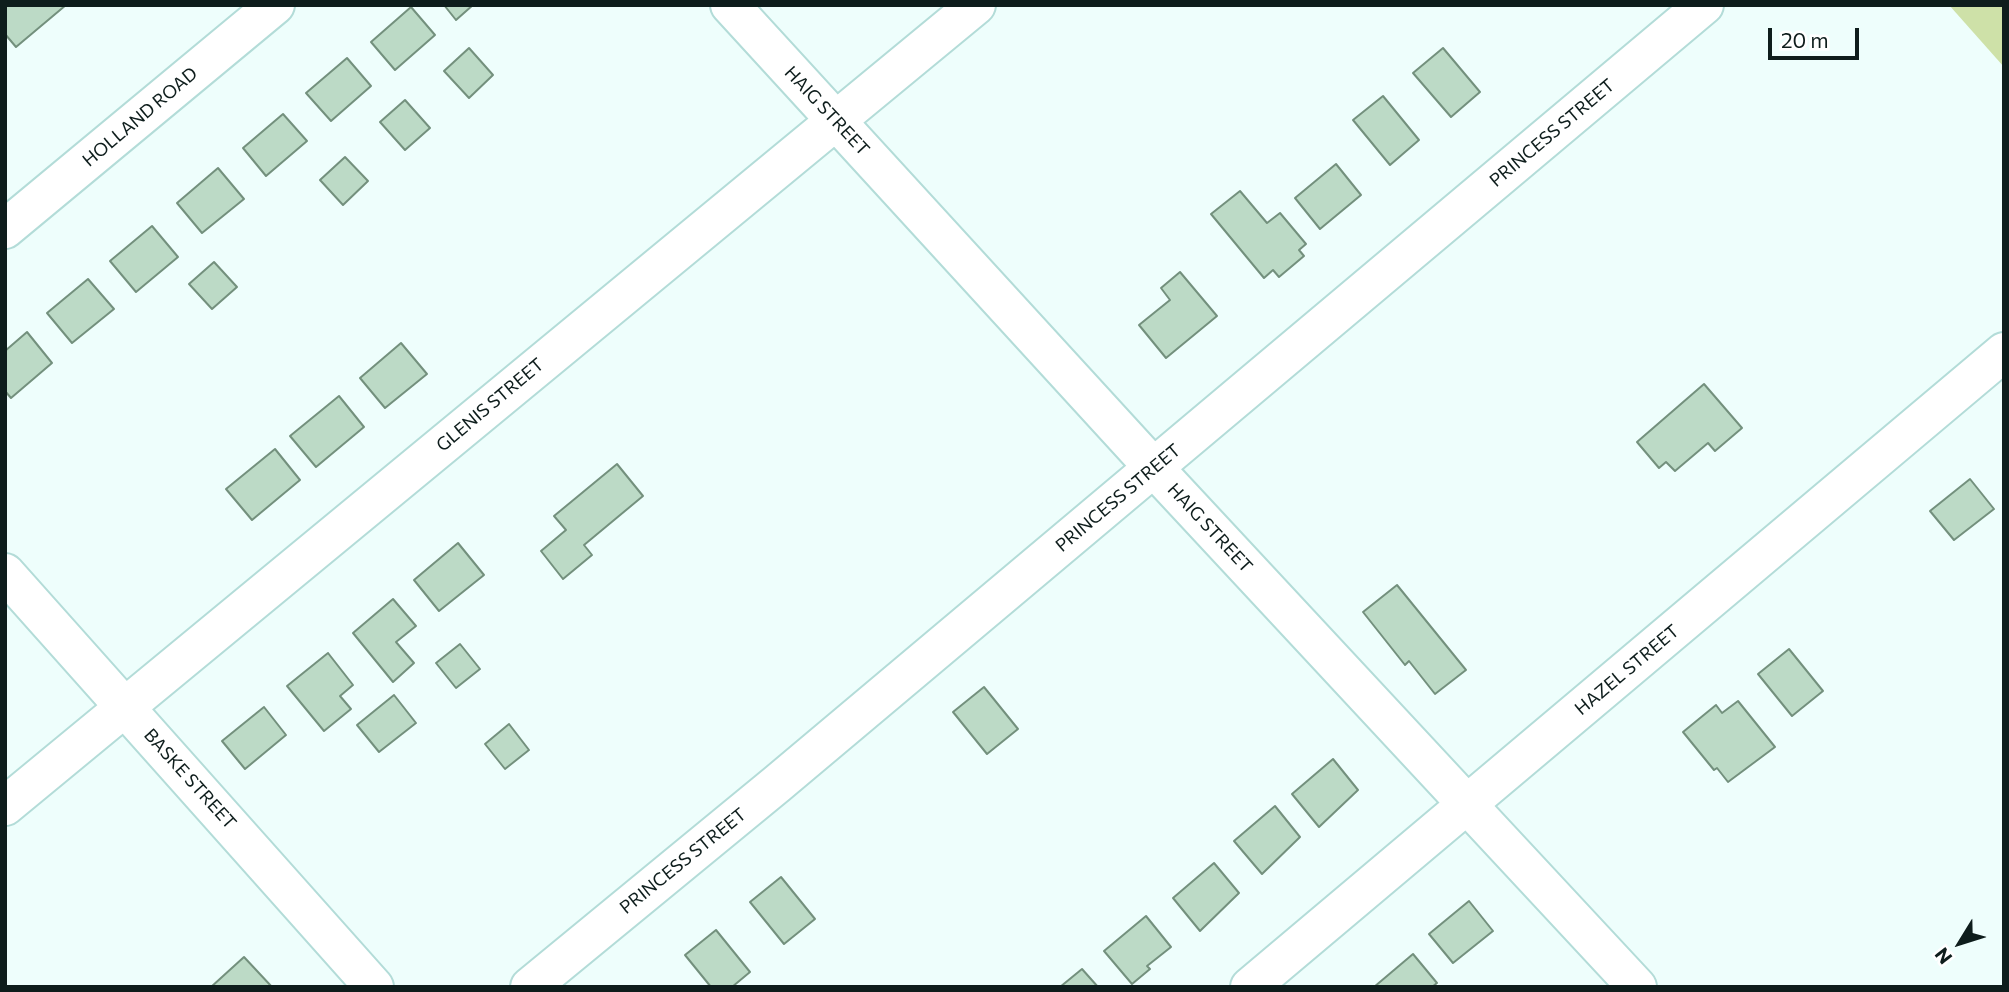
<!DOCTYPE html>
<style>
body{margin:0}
#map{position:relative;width:2009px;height:992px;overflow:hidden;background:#eefefc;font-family:Commissioner,sans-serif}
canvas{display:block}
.frame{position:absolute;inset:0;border:7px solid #0e1d1c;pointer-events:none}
.north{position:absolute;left:1925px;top:908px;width:70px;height:70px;-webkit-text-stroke:5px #fff;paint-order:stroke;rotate:232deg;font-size:19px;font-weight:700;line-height:28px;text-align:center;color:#0e1d1c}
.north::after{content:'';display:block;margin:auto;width:24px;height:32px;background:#0e1d1c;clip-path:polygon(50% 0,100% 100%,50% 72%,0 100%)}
.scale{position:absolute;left:1768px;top:28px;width:91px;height:32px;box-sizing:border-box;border:4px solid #0e1d1c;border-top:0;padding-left:9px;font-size:21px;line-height:24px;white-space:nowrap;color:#0e1d1c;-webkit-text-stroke:5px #fff;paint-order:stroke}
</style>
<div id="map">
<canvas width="2009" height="992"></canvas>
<div class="frame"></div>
<div class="north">N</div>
<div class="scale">20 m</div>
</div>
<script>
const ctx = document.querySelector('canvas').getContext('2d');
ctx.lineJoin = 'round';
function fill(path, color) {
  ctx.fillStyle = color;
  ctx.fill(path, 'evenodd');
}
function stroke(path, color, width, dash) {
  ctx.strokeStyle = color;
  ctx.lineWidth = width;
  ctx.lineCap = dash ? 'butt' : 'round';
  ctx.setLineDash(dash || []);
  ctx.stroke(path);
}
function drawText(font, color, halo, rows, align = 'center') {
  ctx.font = font + ' Commissioner,sans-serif';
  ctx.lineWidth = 7;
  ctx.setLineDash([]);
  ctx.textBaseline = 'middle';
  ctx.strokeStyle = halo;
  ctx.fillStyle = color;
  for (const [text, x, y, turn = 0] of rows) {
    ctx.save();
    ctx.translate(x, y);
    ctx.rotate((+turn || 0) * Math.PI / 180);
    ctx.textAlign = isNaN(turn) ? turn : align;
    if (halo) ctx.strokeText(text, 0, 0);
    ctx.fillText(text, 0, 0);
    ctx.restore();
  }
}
fill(new Path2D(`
 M1949 5H2004V67Z`), '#cee1a8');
const building = new Path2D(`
 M5 5H66L16 47 5 34Z
 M444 5H473L456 20Z
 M411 7 435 35 395 70 371 42Z
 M469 48 493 75 469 98 444 71Z
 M1443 48 1480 92 1451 117 1413 73Z
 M347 58 371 86 331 121 306 93Z
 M1383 96 1419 140 1390 165 1353 120Z
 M405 100 430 128 405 150 380 122Z
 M283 114 307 141 266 176 243 148Z
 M345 157 368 181 343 205 320 180Z
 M1336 164 1361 195 1320 229 1295 198Z
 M218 168 244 199 202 233 177 203Z
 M1240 191 1267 223 1280 213 1306 244 1299 250 1304 256 1279 277 1273 270 1264 278 1211 214Z
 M152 226 178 257 136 292 110 261Z
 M214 262 237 287 212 309 189 284Z
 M1180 272 1217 316 1166 358 1139 325 1170 300 1161 288Z
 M88 279 114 309 72 343 47 313Z
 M27 332 52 363 11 398 5 391V351Z
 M401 343 427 374 385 408 360 378Z
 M1704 384 1742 428 1715 451 1708 443 1675 471 1666 462 1659 468 1637 442Z
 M339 396 364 427 316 467 290 436Z
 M275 449 300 480 252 520 226 489Z
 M617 464 643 496 584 545 592 555 563 579 541 551 566 530 554 516Z
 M1970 479 1994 509 1954 540 1930 511Z
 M458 543 484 575 439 611 414 580Z
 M1397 585 1466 670 1435 694 1409 661 1405 665 1363 612Z
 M393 599 416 626 396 642 414 663 393 682 353 633Z
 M460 644 480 669 456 688 436 663Z
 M1789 649 1823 691 1792 716 1758 674Z
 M328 653 353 685 340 696 351 709 324 731 287 686Z
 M984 687 1018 729 987 754 953 712Z
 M394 695 416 723 379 752 357 725Z
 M1738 701 1775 747 1728 782 1717 768 1714 770 1683 732 1716 705 1722 713Z
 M264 707 286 735 245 769 222 741Z
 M509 724 529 750 505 769 485 744Z
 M1333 759 1358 790 1319 827 1292 794Z
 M1275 806 1300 837 1262 874 1234 841Z
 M1214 863 1239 893 1200 931 1173 898Z
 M781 877 815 919 784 944 750 902Z
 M1469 901 1493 931 1453 963 1429 934Z
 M1146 916 1171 947 1147 966 1150 969 1132 984 1104 951Z
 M716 930 750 972 732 987H711L685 955Z
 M1413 954 1437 983 1432 987H1374Z
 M244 957 272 987H211Z
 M1082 969 1098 987H1060Z`);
fill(building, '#bcdac6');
stroke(building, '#73907d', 2);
const minor = new Path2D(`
 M730 5 1154 468 1637 987
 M5 229 275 5
 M5 573 374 987
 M5 806 976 5
 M530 987 777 784 1704 5
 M1250 987 2004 352`);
stroke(minor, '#b3dcd8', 42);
stroke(minor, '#fff', 38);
drawText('18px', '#0e1d1c', '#fff', [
 ["HAIG STREET",827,111,47],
 ["HOLLAND ROAD",140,117,-40],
 ["PRINCESS STREET",1552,133,-40],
 ["GLENIS STREET",490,405,-40],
 ["PRINCESS STREET",1118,498,-40],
 ["HAIG STREET",1210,528,47],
 ["HAZEL STREET",1627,670,-40],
 ["BASKE STREET",190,779,48],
 ["PRINCESS STREET",683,861,-39]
]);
</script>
